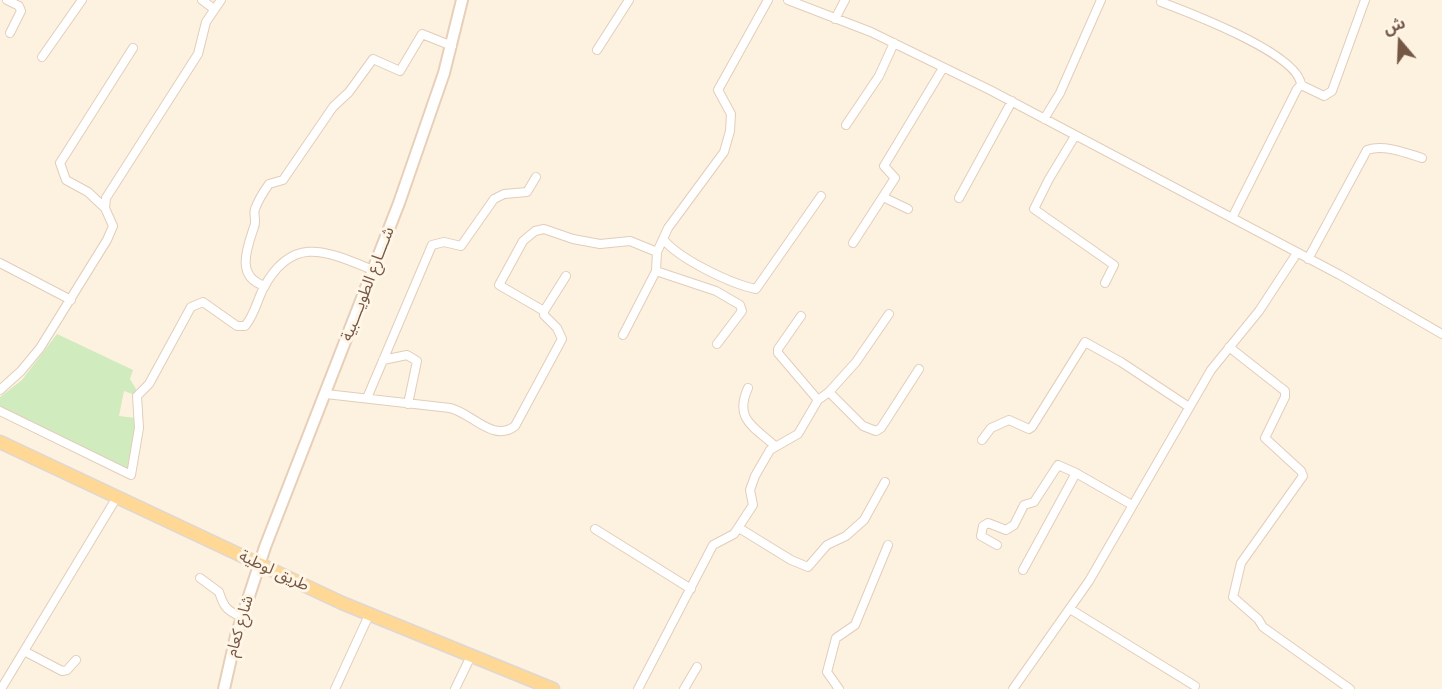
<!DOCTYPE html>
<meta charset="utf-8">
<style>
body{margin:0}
#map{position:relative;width:1442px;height:689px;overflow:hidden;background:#fdf2df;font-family:"PT Sans","Noto Sans Arabic",sans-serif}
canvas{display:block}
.north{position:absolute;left:1370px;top:12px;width:60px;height:60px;-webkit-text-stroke:4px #fff6e7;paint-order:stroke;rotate:341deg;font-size:16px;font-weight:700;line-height:24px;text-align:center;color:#755746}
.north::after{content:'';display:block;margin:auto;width:21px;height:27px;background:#755746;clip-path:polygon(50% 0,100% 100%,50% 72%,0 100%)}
</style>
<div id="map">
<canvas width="1442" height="689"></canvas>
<div class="north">ش</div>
</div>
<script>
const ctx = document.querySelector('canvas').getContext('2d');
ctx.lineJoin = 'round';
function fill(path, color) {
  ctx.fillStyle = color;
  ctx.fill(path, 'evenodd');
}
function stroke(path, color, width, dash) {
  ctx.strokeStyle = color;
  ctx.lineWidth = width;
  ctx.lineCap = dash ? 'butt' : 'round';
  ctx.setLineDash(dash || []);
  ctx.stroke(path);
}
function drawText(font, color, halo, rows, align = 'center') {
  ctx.font = font + ' "PT Sans","Noto Sans Arabic",sans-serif';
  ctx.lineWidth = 6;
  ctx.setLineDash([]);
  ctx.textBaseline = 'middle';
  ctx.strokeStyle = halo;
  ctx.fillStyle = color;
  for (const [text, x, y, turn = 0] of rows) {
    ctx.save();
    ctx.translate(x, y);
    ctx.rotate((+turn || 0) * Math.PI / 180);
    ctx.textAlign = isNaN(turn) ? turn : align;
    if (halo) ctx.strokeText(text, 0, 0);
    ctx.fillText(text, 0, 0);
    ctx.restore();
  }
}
fill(new Path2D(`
 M57 334 133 370 130 379 136 389 135 395 124 391 119 416 136 418V439L130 473 62 436 0 407V397L22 380Z`), '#d0ebbd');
const street = new Path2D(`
 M7 0 19 6 21 11 10 33
 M202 0 214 9
 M788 0 871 32 990 90 1340 275 1442 334
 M1161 2C1190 13 1299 54 1301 85
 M835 19 845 0
 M597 50 629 0
 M42 57 82 0
 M1044 119 1060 93 1101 0
 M846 125 879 76 894 43
 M1075 136 1049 179 1034 209 1114 265 1105 283
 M883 197 908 209
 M959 198 1012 101
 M105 208 88 192 66 180 60 163 133 48
 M1232 218 1297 89 1301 85 1324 96 1332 91 1365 0
 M663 239C679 259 731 284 756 289L821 196
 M853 243 895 178 884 166 943 68
 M1308 259 1367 150C1384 144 1406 153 1422 158
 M0 263 71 300
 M656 271 716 291 740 305 742 311 717 344
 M265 286C235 277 247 248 254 227 257 221 253 215 255 209 258 201 264 191 269 184L283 180 333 107 349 92 373 59 400 71 422 34 452 46
 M544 311 499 285 523 241 535 231 544 229 573 239 600 244 630 241 657 252
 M623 335 656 271 657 252 668 228 724 152 730 131 731 114 718 90 768 0
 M1229 347 1285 391V397L1265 438 1301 471 1303 476 1241 563 1233 597 1258 619 1263 627 1350 689
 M383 360 407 355 417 361 408 404
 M748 388C734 419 753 426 775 446
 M0 390 21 371 40 348 107 240 113 226 105 208 106 198 198 54 206 22 221 0
 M829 392 856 362 889 314
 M326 394 450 408C472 413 493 443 515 426L562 339 557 328 544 315V311L566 276
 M367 398 432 245 444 242 461 246 494 199 504 194 527 192 536 177
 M818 400 829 392 863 426 876 431 881 428 919 369
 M0 411 131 475 139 428 137 396 149 384 191 307 203 302 237 326H245C254 316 257 301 263 289 292 234 326 251 373 270
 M982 440 991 428 1009 420 1029 429 1032 427 1085 342 1121 362 1189 407
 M739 528 791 560 808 567 827 545 846 536 864 520 885 482
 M595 529 691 589
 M997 545 981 536 983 526 988 523 1006 530 1014 525 1024 505 1034 502 1058 465 1076 473
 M1023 570 1076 473 1132 505
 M200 578 219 592C224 607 226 610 241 617
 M1070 609 1195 686
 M24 651 62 671 67 670 76 660
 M1 689 117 497
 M335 689 369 615
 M455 689 471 656
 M638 689 713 545 734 534 753 505 750 490 755 476 770 450 798 434 818 400 778 353V349L801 316
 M684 689 697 667
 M839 689 827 672 836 638 855 625 888 545
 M1013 689 1089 581 1211 370 1259 311 1297 253`);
const secondary = new Path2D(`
 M224 689 236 636 265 547 399 203 444 73 462 0`);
const primary = new Path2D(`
 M0 442 342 603 553 689`);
stroke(street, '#e2cdbb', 10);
stroke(secondary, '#e7cfb9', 14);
stroke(primary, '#ded7d3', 15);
stroke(street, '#fff', 8);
stroke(secondary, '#fff', 10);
stroke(primary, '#ffd895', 12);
drawText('16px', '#755746', '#fff6e7', [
 ["شــــارع الطويــــبية",368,284,-69],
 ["طريق لوطية",274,571,25],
 ["شارع كعام",240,626,-74]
]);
</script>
